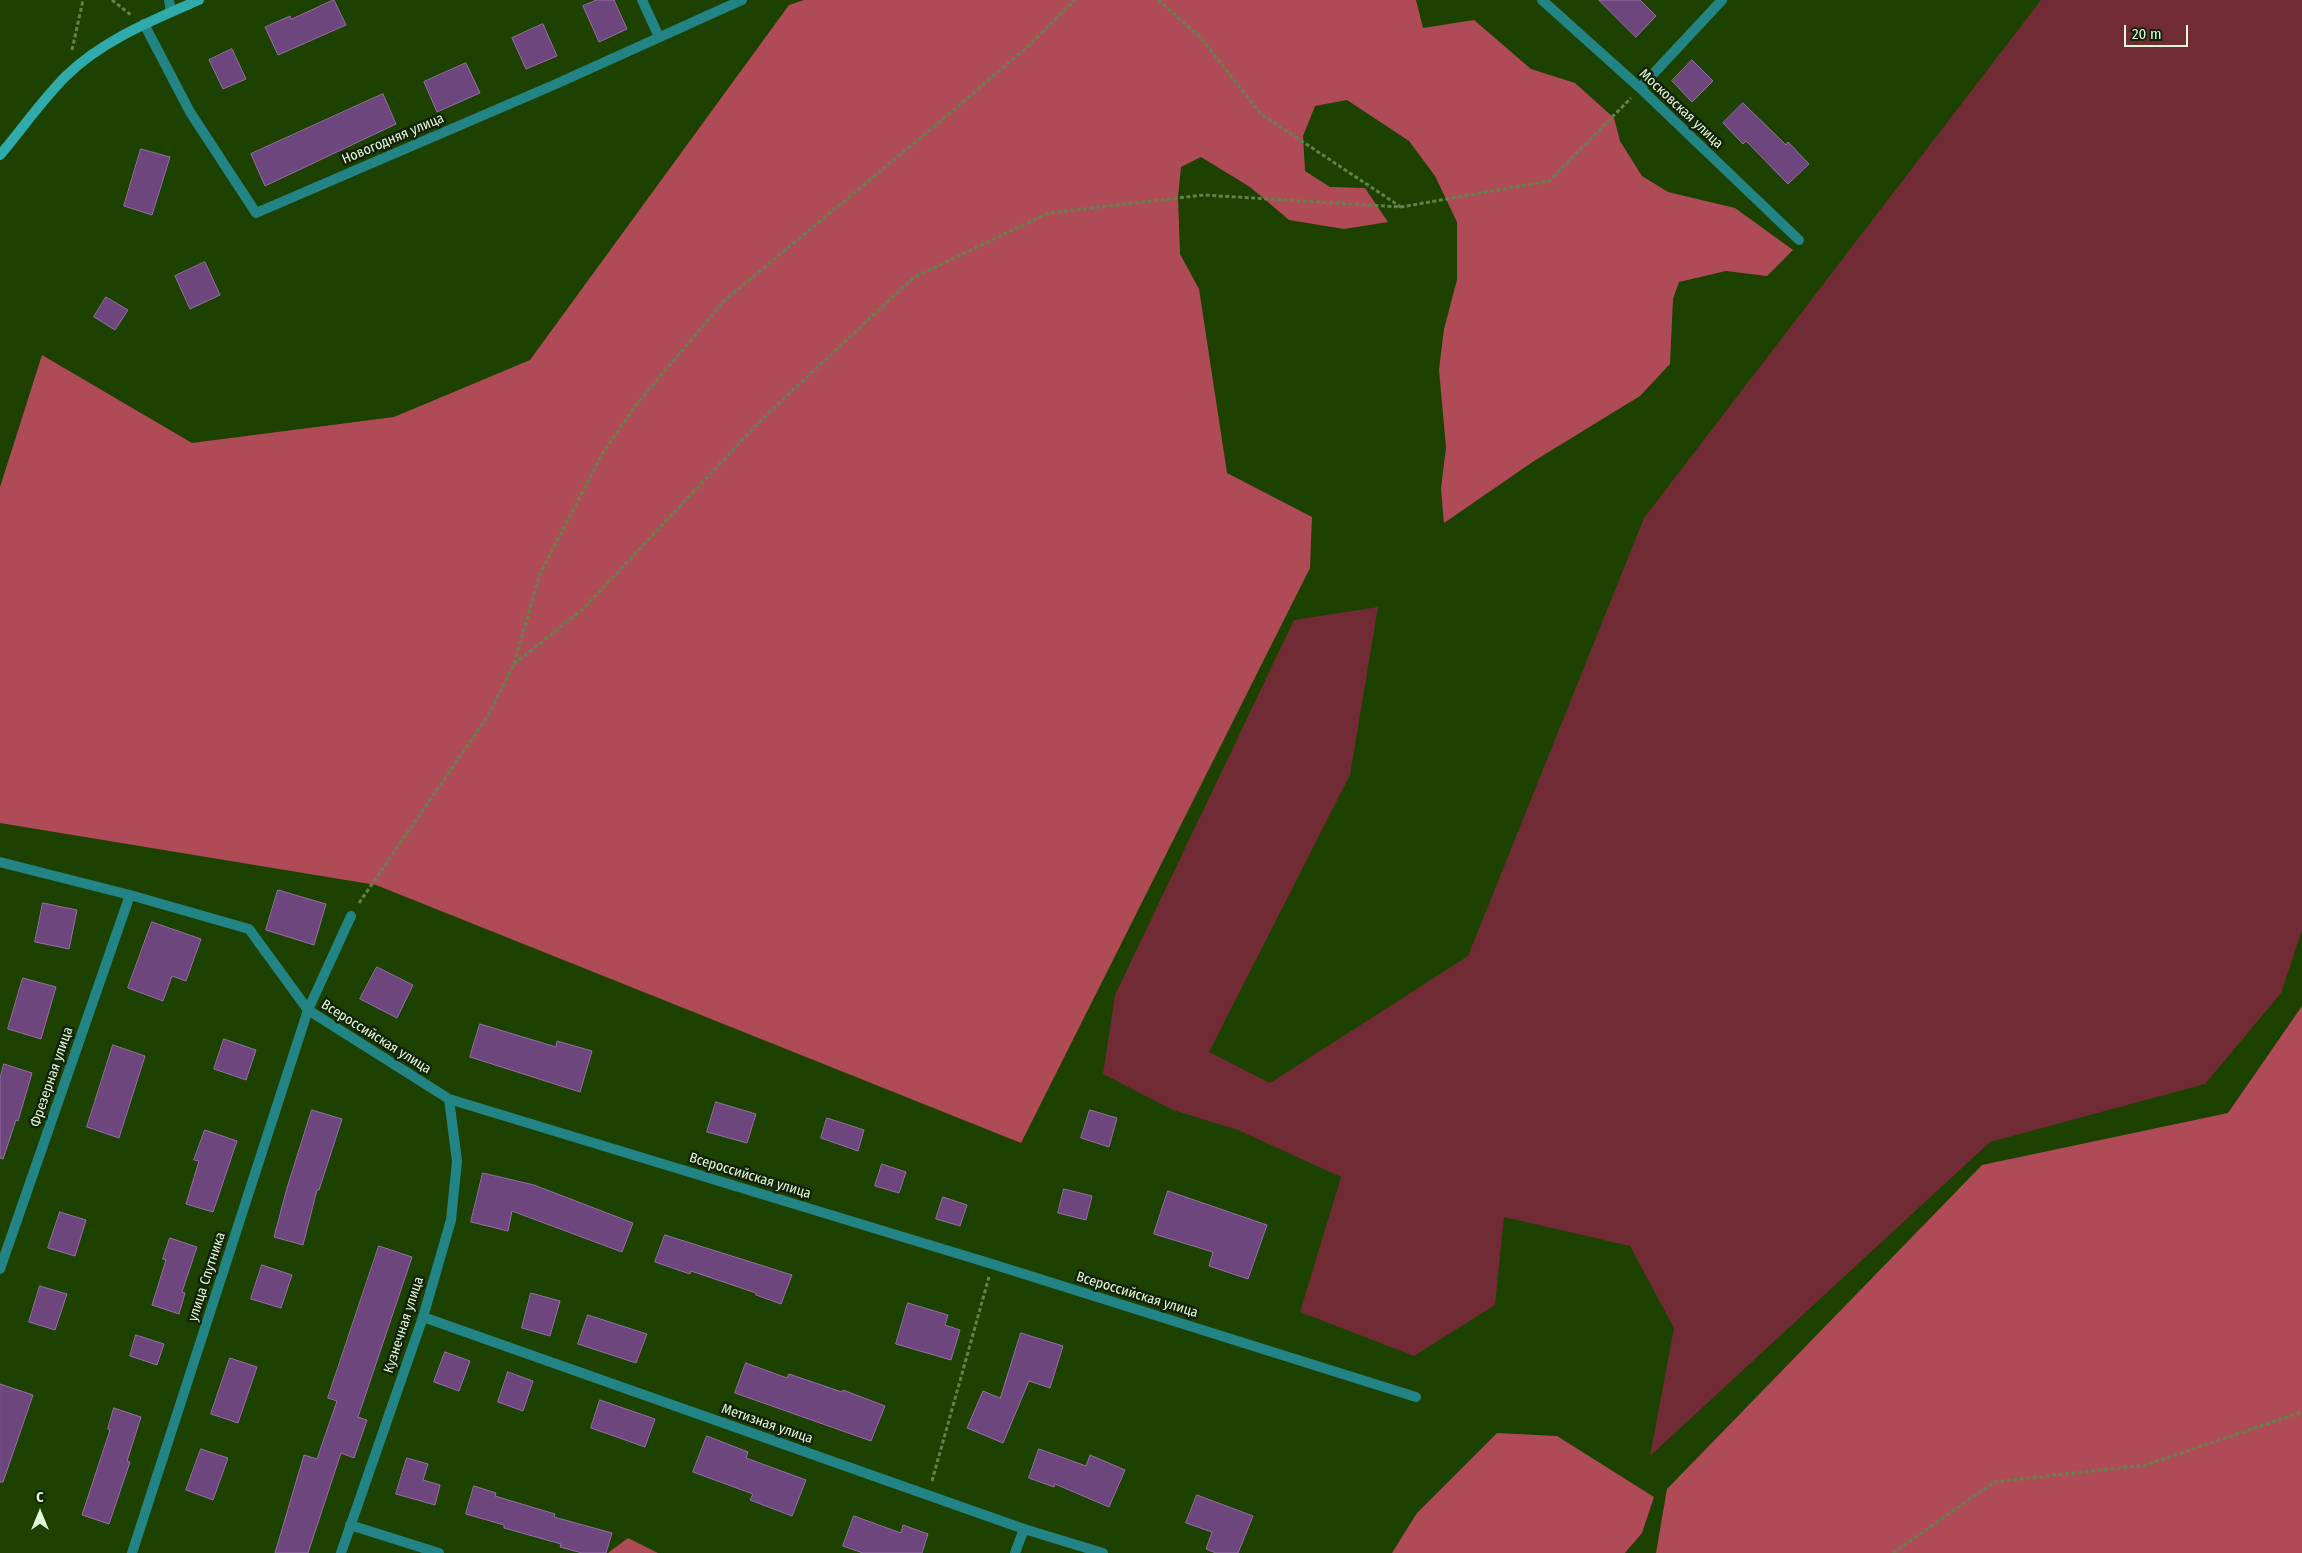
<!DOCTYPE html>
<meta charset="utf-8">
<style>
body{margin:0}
#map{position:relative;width:2302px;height:1553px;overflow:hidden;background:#1d4100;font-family:"Fira Sans Condensed",sans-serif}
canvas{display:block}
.north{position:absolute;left:15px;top:1488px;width:50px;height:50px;-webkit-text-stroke:4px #13230a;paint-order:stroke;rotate:0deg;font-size:14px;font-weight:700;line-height:20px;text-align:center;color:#e2f8d7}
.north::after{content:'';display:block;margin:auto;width:18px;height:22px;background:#e2f8d7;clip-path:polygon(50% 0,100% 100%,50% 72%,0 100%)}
.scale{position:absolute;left:2124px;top:25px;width:64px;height:22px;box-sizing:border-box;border:2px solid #e2f8d7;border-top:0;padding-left:6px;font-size:15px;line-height:18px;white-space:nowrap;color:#e2f8d7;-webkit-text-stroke:4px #13230a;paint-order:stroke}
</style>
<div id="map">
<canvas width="2302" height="1553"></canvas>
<div class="north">С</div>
<div class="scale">20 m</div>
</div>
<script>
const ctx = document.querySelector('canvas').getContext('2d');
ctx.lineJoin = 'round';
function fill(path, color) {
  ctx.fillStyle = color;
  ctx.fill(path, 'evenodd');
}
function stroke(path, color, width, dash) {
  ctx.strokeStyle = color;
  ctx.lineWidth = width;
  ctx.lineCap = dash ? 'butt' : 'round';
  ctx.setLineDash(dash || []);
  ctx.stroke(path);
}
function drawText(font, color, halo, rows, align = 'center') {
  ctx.font = font + ' "Fira Sans Condensed",sans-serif';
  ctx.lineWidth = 5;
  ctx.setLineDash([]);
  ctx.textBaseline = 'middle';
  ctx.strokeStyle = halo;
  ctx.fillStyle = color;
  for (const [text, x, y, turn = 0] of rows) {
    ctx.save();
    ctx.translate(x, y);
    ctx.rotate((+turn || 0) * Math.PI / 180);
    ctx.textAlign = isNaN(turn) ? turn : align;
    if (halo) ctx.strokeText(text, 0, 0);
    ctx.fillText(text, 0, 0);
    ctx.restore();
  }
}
fill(new Path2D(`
 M2041 0H2302V930L2281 993 2205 1084 1990 1142 1650 1456 1674 1328 1630 1246 1504 1217 1495 1305 1414 1356 1300 1312 1341 1177 1238 1130 1173 1110 1103 1074 1115 995 1294 620 1378 607 1350 775 1209 1052 1270 1083 1468 956 1644 518Z`), '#702b34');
fill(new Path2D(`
 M804 0H1416L1423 28 1474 20 1531 69 1575 83 1614 118 1620 141 1642 176 1668 192 1735 208 1793 250 1767 276 1726 271 1679 282 1673 299 1670 364 1640 396 1534 461 1444 523 1441 489 1446 447 1439 370 1444 329 1457 280V222L1435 176 1409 141 1347 100 1315 106 1303 136 1305 171 1330 187 1365 188 1388 222 1344 229 1289 220 1250 187 1201 157 1181 167 1178 197 1180 254 1199 289 1227 473 1312 517 1310 568 1021 1143 376 885 0 823V487L42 355 192 443 394 417 530 360 789 5Z
 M2302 1006V1553H1656L1667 1489 1982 1165 2228 1113Z
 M1497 1433 1557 1436 1654 1497 1642 1533 1625 1553H1392L1417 1513Z
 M628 1538 658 1553H608Z`), '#af4b57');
const building = new Path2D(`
 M334 0 346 25 278 55 265 27 290 16 291 19Z
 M597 0H614L627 29 599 42 583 6Z
 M1599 0H1640L1656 16 1636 37Z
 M543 24 557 56 526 69 512 38Z
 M232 49 246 79 223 89 209 60Z
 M1692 60 1713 81 1692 102 1672 81Z
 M466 63 480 93 437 112 424 82Z
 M383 94 396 124 265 186 251 154Z
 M1743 103 1786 145 1788 142 1809 164 1788 184 1746 141 1743 144 1723 123Z
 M141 149 170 157 152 215 124 206Z
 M205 262 220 295 190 309 175 276Z
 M106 297 128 310 115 330 94 317Z
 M278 890 326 904 314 945 266 930Z
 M43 903 77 910 69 949 35 942Z
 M152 922 201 939 186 981 172 976 163 1001 128 988Z
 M377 967 413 985 397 1018 360 999Z
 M23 978 56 987 41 1039 8 1029Z
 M480 1024 556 1047 557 1041 592 1051 580 1092 470 1057Z
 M224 1039 256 1050 246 1080 214 1069Z
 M113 1045 145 1056 119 1138 87 1127Z
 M4 1064 32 1073 18 1121 16 1120 3 1159 0 1158V1079Z
 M716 1102 756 1114 747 1143 707 1132Z
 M312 1110 342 1119 319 1190H317L303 1245 274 1237 287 1188Z
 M1090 1110 1117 1118 1109 1147 1081 1138Z
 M827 1118 864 1130 858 1151 821 1138Z
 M205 1130 237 1141 213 1212 186 1204 199 1161 194 1160Z
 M882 1164 906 1172 899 1193 875 1186Z
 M483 1173 534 1185 633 1223 622 1252 512 1211 508 1231 471 1222Z
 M1064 1189 1092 1196 1086 1220 1058 1213Z
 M1168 1191 1267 1225 1248 1279 1209 1266 1213 1252 1154 1234Z
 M943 1197 967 1205 960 1226 936 1219Z
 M60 1212 86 1220 75 1256 48 1248Z
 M665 1235 792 1275 781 1304 756 1295V1293L691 1271 690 1274 655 1262Z
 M170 1238 197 1247 182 1292 185 1293 179 1314 152 1305 166 1260 163 1259Z
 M379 1246 412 1257 358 1417 367 1420 354 1458 341 1453 308 1553H275L304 1455 317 1459 337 1401 328 1398Z
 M262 1265 292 1275 281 1308 251 1299Z
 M40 1286 67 1294 55 1330 29 1322Z
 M531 1293 560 1301 550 1336 522 1328Z
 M908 1303 948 1315 945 1325 960 1330 951 1360 896 1344Z
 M588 1315 647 1334 636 1363 578 1344Z
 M1021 1333 1063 1346 1050 1388 1029 1381 1003 1443 967 1428 983 1391 1000 1398Z
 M136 1335 164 1344 157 1365 130 1356Z
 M445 1352 470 1361 459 1391 434 1382Z
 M230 1358 257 1367 238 1423 211 1414Z
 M746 1363 787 1378 789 1374 842 1392 843 1390 885 1406 871 1441 735 1393Z
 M508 1372 533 1381 523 1411 498 1402Z
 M0 1384 33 1395 3 1482H0Z
 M600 1400 655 1419 645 1447 591 1428Z
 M114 1408 141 1417 127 1461 130 1462 109 1524 82 1515 110 1430 108 1429Z
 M707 1436 748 1452 746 1458 806 1480 792 1516 750 1500 753 1494 693 1472Z
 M201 1449 228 1458 213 1500 186 1490Z
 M1039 1449 1086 1466 1090 1455 1125 1470 1109 1507 1055 1484 1054 1487 1029 1478Z
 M407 1458 428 1464 423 1480 440 1485 435 1505 396 1494Z
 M474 1486 496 1493 495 1496 555 1514 554 1517 612 1533 606 1553H582L560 1547 561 1544 504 1528V1525L466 1514Z
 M1197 1495 1253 1516 1238 1553H1216L1206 1549 1212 1532 1186 1523Z
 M854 1516 901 1533 903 1525 928 1534 922 1553H863L843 1546Z`);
fill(building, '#6c467d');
stroke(building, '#976ea9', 1);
stroke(new Path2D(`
 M112 0 131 15
 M1158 0 1200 37 1261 114 1401 207
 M72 50 83 0
 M514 664 582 610 764 417 913 278 1048 213 1204 195 1401 207 1549 181 1631 98
 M359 903 489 714 514 664 540 574 602 454 635 406 725 300 942 120 1027 47 1075 0
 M932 1481 989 1277
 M1893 1553 1994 1482 2146 1465 2302 1412`), '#62824c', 3, [4, 2.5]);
stroke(new Path2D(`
 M642 0 659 37
 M308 1010 351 916`), '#228484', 10);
stroke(new Path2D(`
 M169 0 171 12
 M1542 0 1640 88 1799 240
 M144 24 190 112 256 213 556 84 742 0
 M1640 88 1722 0
 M0 862 130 895 249 929 308 1010 449 1099 992 1264 1416 1397
 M0 1269 130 895
 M423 1317 1024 1529 1103 1553
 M350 1525 439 1553
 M132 1553 308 1010
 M341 1553 423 1317 451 1220 457 1161 449 1099
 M1015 1553 1024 1529`), '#228484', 10);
stroke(new Path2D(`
 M0 155C22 129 42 100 66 76 103 40 153 20 199 0`), '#2fabab', 10);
drawText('14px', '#e2f8d7', '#13230a', [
 ["Московская улица",1681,109,43],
 ["Новогодняя улица",393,139,-23],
 ["Всероссийская улица",376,1037,32],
 ["Фрезерная улица",52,1077,-71],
 ["Всероссийская улица",750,1176,17],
 ["улица Спутника",207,1277,-72],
 ["Всероссийская улица",1137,1295,17],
 ["Кузнечная улица",404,1325,-72],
 ["Метизная улица",767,1424,19]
]);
</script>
